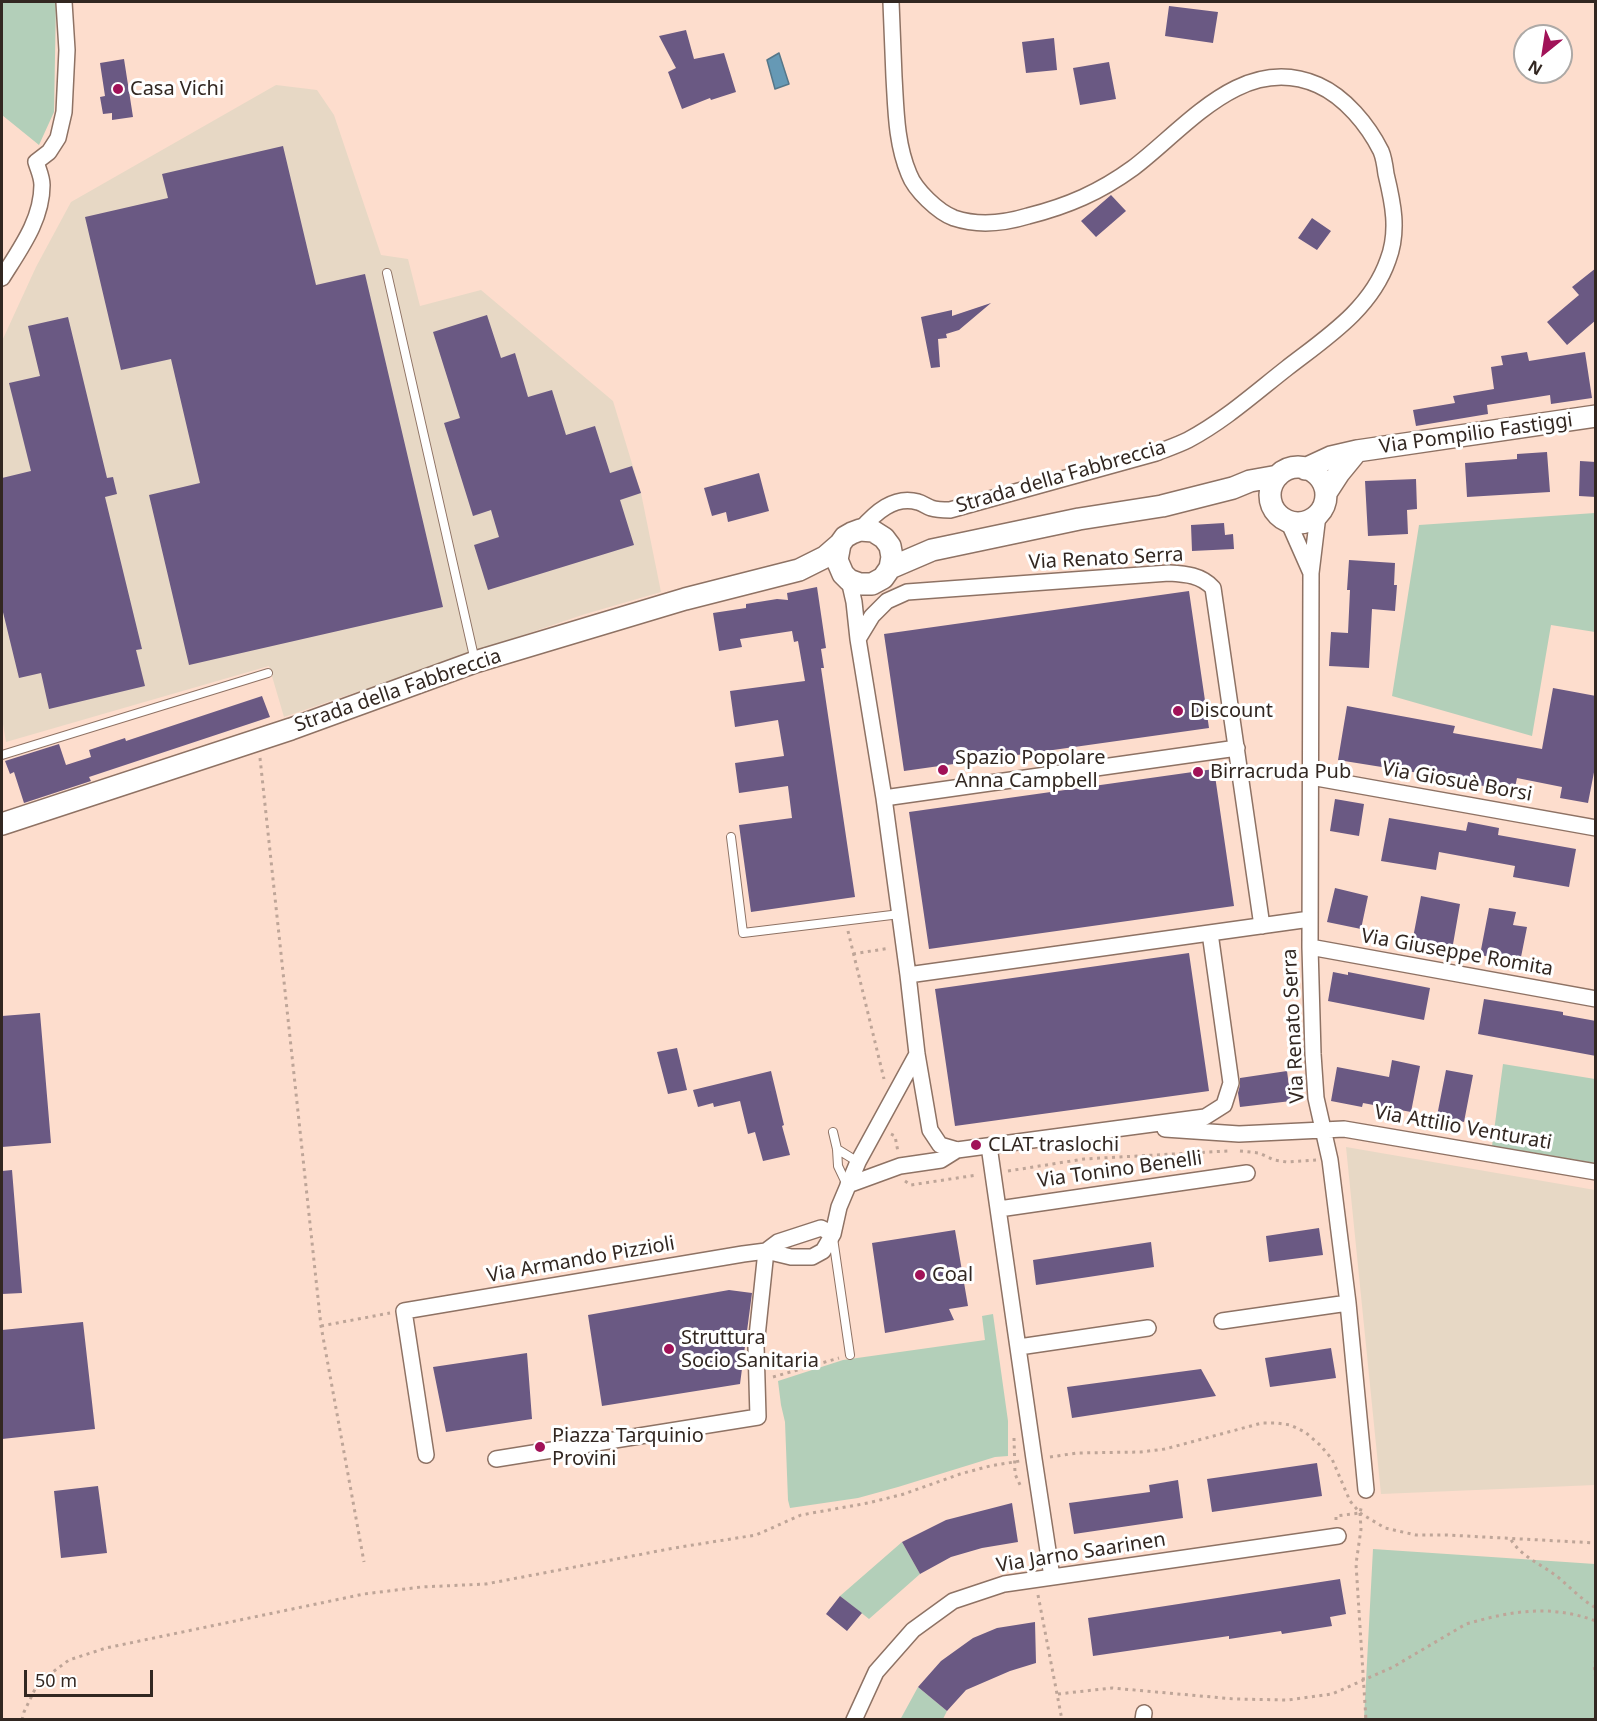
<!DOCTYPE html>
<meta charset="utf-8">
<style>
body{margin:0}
#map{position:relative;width:1597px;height:1721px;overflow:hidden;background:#fdddcd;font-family:"Noto Sans",sans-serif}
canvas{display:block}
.frame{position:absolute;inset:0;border:3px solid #322721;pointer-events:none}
.north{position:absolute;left:1513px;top:24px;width:60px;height:60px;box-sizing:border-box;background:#fff;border:2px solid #ada9a6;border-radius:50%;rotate:210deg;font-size:16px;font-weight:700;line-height:24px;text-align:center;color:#322721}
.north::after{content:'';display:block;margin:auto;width:21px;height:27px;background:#a11258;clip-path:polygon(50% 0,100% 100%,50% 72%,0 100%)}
.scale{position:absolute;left:24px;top:1670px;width:129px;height:27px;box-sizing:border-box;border:3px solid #322721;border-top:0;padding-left:8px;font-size:18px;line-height:21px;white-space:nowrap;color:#322721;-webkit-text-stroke:4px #fff;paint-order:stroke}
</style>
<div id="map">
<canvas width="1597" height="1721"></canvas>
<div class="frame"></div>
<div class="north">N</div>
<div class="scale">50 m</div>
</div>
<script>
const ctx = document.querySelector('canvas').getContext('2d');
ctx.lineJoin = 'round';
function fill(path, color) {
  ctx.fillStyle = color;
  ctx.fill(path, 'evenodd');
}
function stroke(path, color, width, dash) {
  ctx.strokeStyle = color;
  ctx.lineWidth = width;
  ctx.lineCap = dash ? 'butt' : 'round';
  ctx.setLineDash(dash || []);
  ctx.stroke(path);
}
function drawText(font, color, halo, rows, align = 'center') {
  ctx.font = font + ' "Noto Sans",sans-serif';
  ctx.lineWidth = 6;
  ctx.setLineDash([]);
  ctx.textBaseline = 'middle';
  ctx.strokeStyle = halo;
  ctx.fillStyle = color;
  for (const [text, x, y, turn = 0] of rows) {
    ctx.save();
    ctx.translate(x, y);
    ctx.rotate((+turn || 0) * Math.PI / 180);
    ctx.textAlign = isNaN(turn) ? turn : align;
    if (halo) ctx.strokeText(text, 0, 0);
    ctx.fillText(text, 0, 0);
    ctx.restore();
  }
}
fill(new Path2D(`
 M276 85 317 90 334 115 381 255 408 259 420 306 481 290 613 401 641 493 661 592 582 615 284 717 269 666 6 742 2 718V341L36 267 71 202Z
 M1346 1147 1595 1190V1485L1381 1494Z`), '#e7d8c5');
fill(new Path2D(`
 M2 2H56L54 112 39 145 2 115Z
 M1595 513V632L1551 625 1532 736 1392 696 1419 525Z
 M1503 1064 1595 1079V1163L1492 1146Z
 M993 1314 1008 1421V1456L995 1457 898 1487 858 1498 790 1508 788 1500 785 1422 781 1405 778 1381 843 1360 985 1340 982 1316Z
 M902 1542 920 1574 869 1619 840 1596Z
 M1373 1549 1595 1564 1596 1709 1594 1719H1364Z
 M918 1687 947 1711 943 1719 900 1720Z`), '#b3cfb9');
const water = new Path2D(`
 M779 53 789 84 775 89 767 60Z`);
fill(water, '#6699b5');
stroke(water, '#567789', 1.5);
fill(new Path2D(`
 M1169 6 1218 12 1213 43 1165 36Z
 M686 30 694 59 724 53 736 92 711 100 710 98 682 109 668 72 676 68 659 36Z
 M1054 38 1057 70 1026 73 1022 42Z
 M124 59 133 117 112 120V113L103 114 100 97 105 96 100 63Z
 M1109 62 1116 99 1080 105 1073 68Z
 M283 146 316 285 365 274 443 607 189 665 149 495 200 483 171 359 121 370 85 217 168 198 162 174Z
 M1111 195 1126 211 1096 237 1081 221Z
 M1312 218 1331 231 1317 250 1298 238Z
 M1596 268V320L1567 345 1547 322 1579 295 1572 287Z
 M991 303 959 330 946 334 947 338 938 339 940 367 931 368 921 317 952 310V316Z
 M487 315 501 358 515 353 528 397 552 390 566 435 595 426 610 473 632 466 641 493 620 500 634 545 488 590 474 545 499 537 491 510 473 516 444 423 460 418 433 332Z
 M68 317 107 478 113 477 117 494 105 497 142 649 136 650 145 686 49 709 41 673 19 678 2 608V478L31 471 9 383 40 376 28 326Z
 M1527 352 1529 361 1585 352 1592 398 1551 404 1550 395 1487 405 1488 414 1416 426 1413 410 1455 403 1453 396 1494 389 1491 367 1503 365 1501 356Z
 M1547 452 1550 492 1467 497 1465 463 1517 459V454Z
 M1580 461 1596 462V497L1579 496Z
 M759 473 769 511 728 522 726 512 712 516 704 488Z
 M1416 479 1417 509 1407 510 1408 534 1368 536 1365 481Z
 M1224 523 1225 535 1233 534 1234 549 1192 551 1191 525Z
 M1349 560 1395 563 1394 585H1397L1395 611 1372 609 1369 668 1329 666 1331 632 1348 633 1350 590H1347Z
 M817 587 826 648 821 649 824 668H821L855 897 751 912 739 825 792 818 788 786 739 793 735 763 784 756 778 720 735 727 730 691 805 681 798 641 794 642 792 631 740 639 742 647 719 651 713 613 746 608V604L777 599 788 600 787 593Z
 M1189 591 1209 728 904 771 884 634Z
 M1553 688 1596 696V762L1588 803 1560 798 1562 787 1517 778 1514 792 1413 772 1338 760 1347 706 1455 726 1453 733 1542 749Z
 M262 696 270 717 89 777 91 781 24 803 14 772 10 774 5 761 59 744 66 765 91 757 89 750 125 738 126 741Z
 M1214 769 1234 906 929 949 909 812Z
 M1335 799 1364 804 1359 836 1330 831Z
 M1389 818 1466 831 1468 822 1499 828 1498 835 1576 849 1569 887 1513 877 1515 866 1439 852 1436 870 1381 861Z
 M1335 888 1368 896 1361 929 1327 922Z
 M1421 896 1460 904 1452 950 1412 943Z
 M1489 908 1516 912 1513 925 1527 927 1520 962 1480 955Z
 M1189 953 1209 1091 955 1126 935 989Z
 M1333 972 1348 975V972L1430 988 1424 1020 1328 1001Z
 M1484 999 1563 1012V1015L1596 1021V1056L1478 1034Z
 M40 1013 51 1143 2 1147V1016Z
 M677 1048 687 1090 668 1094 657 1052Z
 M1392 1060 1420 1066 1411 1112 1363 1103 1362 1107 1331 1101 1337 1067 1389 1077Z
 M1446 1070 1473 1075 1464 1122 1437 1116Z
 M771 1071 784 1125 782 1126 790 1155 763 1161 755 1132 748 1134 740 1101 714 1107 713 1103 698 1107 693 1090Z
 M1287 1071 1291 1101 1240 1107 1238 1093 1240 1085V1078Z
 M12 1170 22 1293 2 1294V1171Z
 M1319 1228 1323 1255 1269 1262 1266 1236Z
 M955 1230 968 1306 949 1309 954 1320 885 1333 872 1243Z
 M1151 1242 1154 1267 1036 1285 1033 1260Z
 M729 1290 752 1293 740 1384 602 1406 588 1315Z
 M83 1322 95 1429 2 1439V1330Z
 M1331 1348 1336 1378 1270 1387 1265 1358Z
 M527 1353 532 1419 446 1432 433 1367Z
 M1201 1369 1216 1396 1072 1418 1067 1387Z
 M1317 1463 1322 1496 1212 1512 1207 1479Z
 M1178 1480 1183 1518 1074 1534 1069 1503 1150 1492 1149 1485Z
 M98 1486 107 1553 61 1558 54 1491Z
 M1012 1503 1018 1542 982 1548 951 1557 920 1574 902 1542 946 1520Z
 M1340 1579 1346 1614 1330 1617 1332 1626 1282 1634 1281 1631 1229 1639V1636L1093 1656 1088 1618Z
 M840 1596 862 1613 847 1631 826 1614Z
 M1035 1622 1036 1663 1010 1671 966 1690 947 1711 918 1687 941 1661 973 1638 997 1628Z`), '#6a5983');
const lane = new Path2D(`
 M387 273 475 661
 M2 755 268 673
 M731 837 743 933 900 914
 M833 1132 837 1149 838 1166 847 1185
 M837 1149 858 1162
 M833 1238 850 1355`);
const street = new Path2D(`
 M2 278C20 249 42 220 42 185 42 177 38 169 36 162L49 152 58 138 64 112 67 50 64 2
 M1318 515 1311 573 1310 947 1313 1054 1316 1098 1330 1160 1348 1303 1366 1490
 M1288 521 1311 573
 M860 530C875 513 894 495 918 502 922 503 926 506 931 508 937 510 944 510 950 510L1156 453C1166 449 1178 445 1188 440 1224 421 1255 393 1287 368 1327 337 1371 309 1388 260 1399 231 1393 203 1386 174 1385 166 1384 158 1381 151 1368 125 1345 97 1318 85 1243 52 1186 128 1133 168 1100 192 1068 206 1028 216 1005 223 978 226 954 218 938 212 915 190 909 174 896 143 896 110 894 77 893 52 892 27 891 2
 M849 580 854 602 858 639 884 798 908 975 917 1054 930 1130 940 1145 957 1150 1205 1117 1224 1105 1231 1083 1210 933
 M858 639 872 616 887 601 907 592 1169 573C1186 574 1201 575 1213 588L1262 926
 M1311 777 1596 828
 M884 798 1237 748
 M1310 947 1596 999
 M908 975 1310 919
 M1165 1129 1239 1134 1344 1129 1596 1172
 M989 1146 1034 1459 1052 1577
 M848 1185 900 1166 941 1160 957 1150
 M999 1209 1247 1173
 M766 1251 778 1242 821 1228 833 1234
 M1222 1321 1348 1303
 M1019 1347 1148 1328
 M426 1455 404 1311 743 1254 766 1251 791 1257H812L823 1251 833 1234 839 1207 858 1162 917 1054
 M496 1459 758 1417 756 1346 766 1251
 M854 1720 876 1672 913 1630 953 1601 1004 1584 1338 1536
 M1143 1720 1144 1713`);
const secondary = new Path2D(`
 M1270 495a28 28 0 1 1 56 0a28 28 0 1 1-56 0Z
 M1305 469 1331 457 1357 451 1596 416
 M1326 493 1339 473 1357 451
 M890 568 892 557 890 546 884 538 873 531 860 530 852 533 845 537 840 544 837 560 843 574 849 580 860 584H872L883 578 890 568 932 550 1079 519 1162 506 1233 488 1250 481 1278 476
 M2 824 291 729 475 662 685 599 799 570 825 557 840 544`);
stroke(lane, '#8e7264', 10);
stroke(street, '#8e7264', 18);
stroke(secondary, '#8e7264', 24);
stroke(new Path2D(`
 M260 758 321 1326 364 1562
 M848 931 884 1079
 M853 954 890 948
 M891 1134 895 1136 898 1152
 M1240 1151 1259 1153 1274 1160 1287 1162 1316 1160
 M1008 1171 1084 1159 1228 1151
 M905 1181 911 1185 977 1175
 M321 1326 390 1313
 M773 1377 839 1358
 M1014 1438 1015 1474 1021 1487
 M1050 1457 1077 1453 1141 1452 1165 1449 1262 1423H1277L1290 1425 1305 1432 1320 1445 1332 1459 1350 1501 1360 1513 1385 1528 1416 1535H1447L1596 1543
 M1360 1513 1361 1529 1356 1564 1366 1720
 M1336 1520V1516L1360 1513 1362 1504
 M1511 1540C1524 1559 1542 1564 1559 1578 1571 1588 1582 1600 1596 1608
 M1038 1595 1062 1720
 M1596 1660 1594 1665 1596 1680
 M1058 1694 1112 1688 1234 1699 1288 1700 1332 1694 1393 1667 1466 1624C1512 1611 1549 1604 1596 1621
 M22 1720 24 1712 38 1683 69 1660 106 1648 364 1594 421 1587 486 1584 674 1548 756 1535 801 1515 868 1503 904 1494 960 1474 990 1466 1020 1461
 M1592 1720 1596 1718`), '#bea598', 3, [3, 4.5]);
stroke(lane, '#fff', 8);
stroke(street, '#fff', 15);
stroke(secondary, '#fff', 21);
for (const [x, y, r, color] of [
 [118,89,6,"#a11258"],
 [1178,711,6,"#a11258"],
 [943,770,6,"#a11258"],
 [1198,772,6,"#a11258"],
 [976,1145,6,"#a11258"],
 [920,1275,6,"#a11258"],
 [669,1349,6,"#a11258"],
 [540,1447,6,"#a11258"]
]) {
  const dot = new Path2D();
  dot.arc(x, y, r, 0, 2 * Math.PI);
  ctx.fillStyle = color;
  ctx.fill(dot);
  stroke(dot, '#fff', 2);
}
drawText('20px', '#322721', '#fff', [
 ["Casa Vichi",130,89],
 ["Discount",1190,711],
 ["Spazio Popolare",955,758],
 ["Anna Campbell",955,781],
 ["Birracruda Pub",1210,772],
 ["CLAT traslochi",988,1145],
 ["Coal",932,1275],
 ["Struttura",681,1338],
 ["Socio Sanitaria",681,1361],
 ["Piazza Tarquinio",552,1436],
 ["Provini",552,1459]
], 'left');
drawText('20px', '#322721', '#fff', [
 ["Via Pompilio Fastiggi",1476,434,-8],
 ["Strada della Fabbreccia",1061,477,-16],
 ["Via Renato Serra",1106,559,-3],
 ["Strada della Fabbreccia",398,691,-19],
 ["Via Giosuè Borsi",1457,782,10],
 ["Via Giuseppe Romita",1457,953,10],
 ["Via Renato Serra",1294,1026,-93],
 ["Via Attilio Venturati",1463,1128,10],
 ["Via Tonino Benelli",1120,1170,-8],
 ["Via Armando Pizzioli",581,1260,-10],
 ["Via Jarno Saarinen",1081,1553,-9]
]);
</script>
